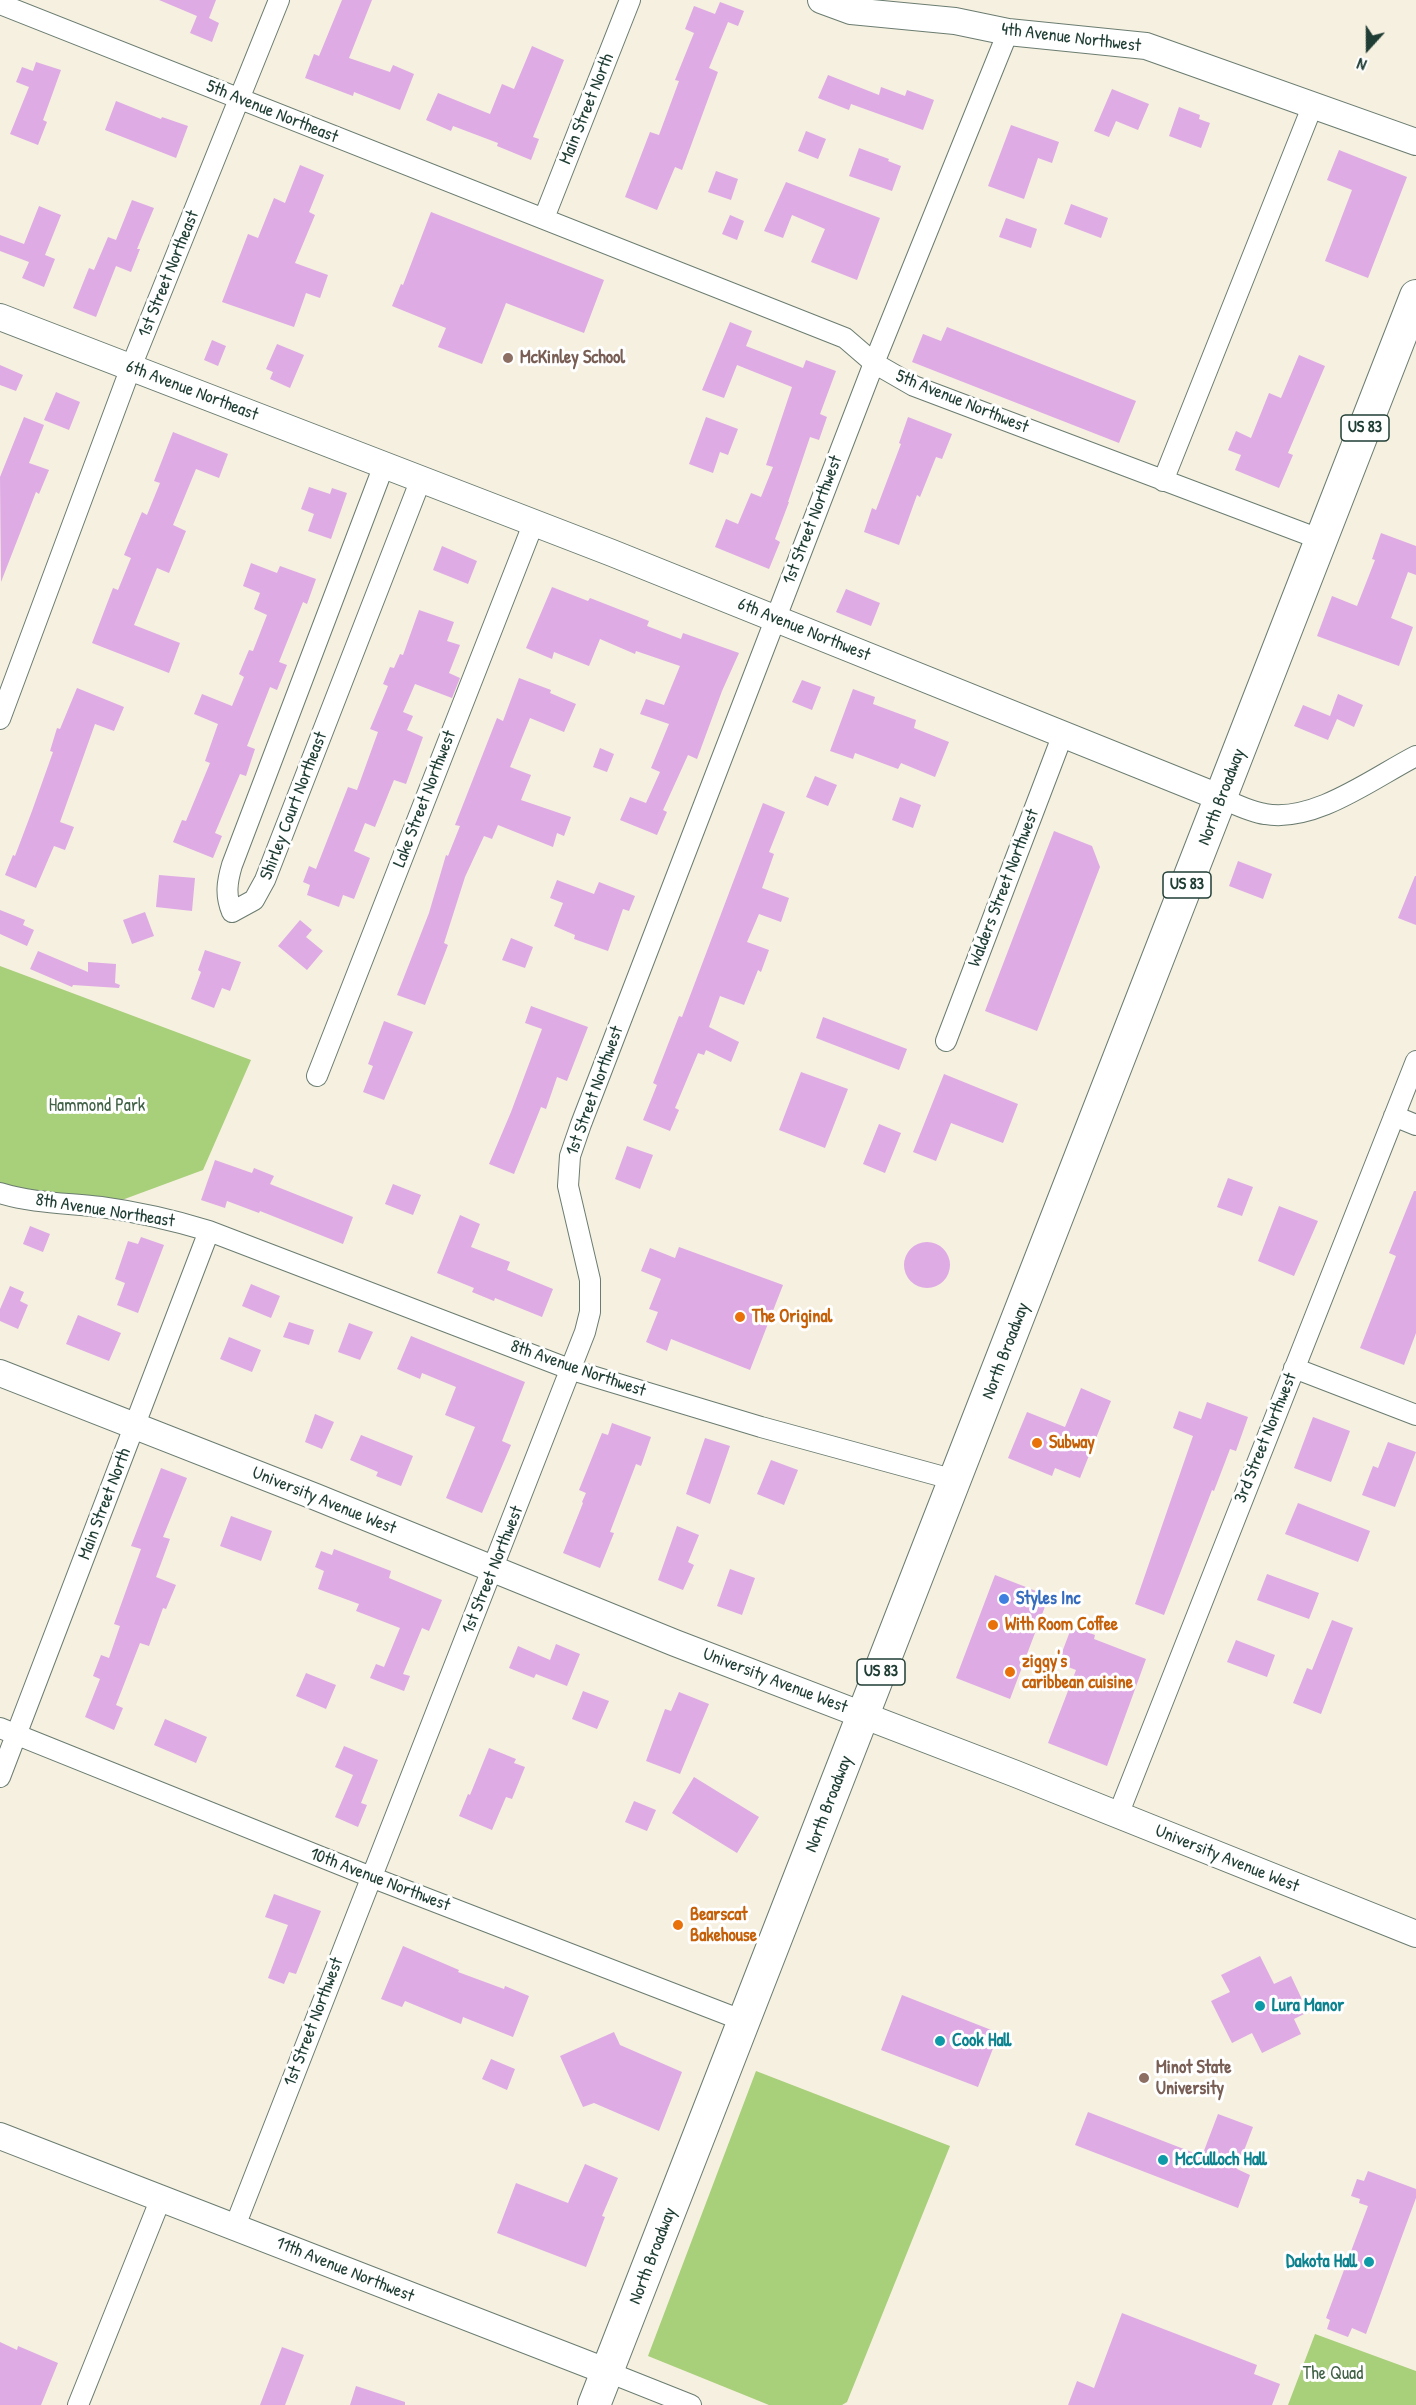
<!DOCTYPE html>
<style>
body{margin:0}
#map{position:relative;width:1416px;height:2405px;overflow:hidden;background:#f6f0e0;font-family:"Patrick Hand",sans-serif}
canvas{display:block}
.north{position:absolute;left:1338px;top:18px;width:60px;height:60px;-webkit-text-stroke:4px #fff;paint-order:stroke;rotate:201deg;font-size:16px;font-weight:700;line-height:24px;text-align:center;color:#1f3d34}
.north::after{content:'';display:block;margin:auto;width:21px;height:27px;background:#1f3d34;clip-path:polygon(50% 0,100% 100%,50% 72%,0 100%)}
</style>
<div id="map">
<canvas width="1416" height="2405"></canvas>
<div class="north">N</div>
</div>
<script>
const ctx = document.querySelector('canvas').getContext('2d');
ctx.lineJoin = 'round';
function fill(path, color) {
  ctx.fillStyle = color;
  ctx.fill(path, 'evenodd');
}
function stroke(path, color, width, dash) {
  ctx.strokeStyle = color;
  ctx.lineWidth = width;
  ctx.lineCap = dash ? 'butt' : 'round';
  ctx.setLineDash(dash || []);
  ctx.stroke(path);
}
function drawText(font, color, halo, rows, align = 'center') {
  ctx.font = font + ' "Patrick Hand",sans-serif';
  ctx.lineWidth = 6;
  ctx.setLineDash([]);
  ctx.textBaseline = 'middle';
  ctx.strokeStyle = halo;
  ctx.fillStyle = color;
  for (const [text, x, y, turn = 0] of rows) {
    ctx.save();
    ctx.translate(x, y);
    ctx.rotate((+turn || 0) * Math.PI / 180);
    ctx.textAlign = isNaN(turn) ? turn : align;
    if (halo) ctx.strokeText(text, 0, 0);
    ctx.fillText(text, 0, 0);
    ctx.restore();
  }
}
fill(new Path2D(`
 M0 966 251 1060 203 1170 103 1207 0 1183Z
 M756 2071 950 2146 847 2402 842 2405H769L648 2356Z
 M1315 2334 1416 2371V2405H1288Z`), '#a8cf7a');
fill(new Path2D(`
 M159 0H216L209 18 219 23 212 42 190 33 197 16Z
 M342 0H372L349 58 390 72 393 65 414 74 400 110 354 92 353 96 305 78 314 54 319 56Z
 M720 2 744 11 738 26 728 22 709 68 718 72 682 170 675 167 657 210 625 197 650 132 659 135 679 81 675 80 694 33 685 29 694 6 715 14Z
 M532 46 564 60 533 137 539 139 531 160 497 146 498 143 453 126 451 131 426 120 438 93 490 114 502 84 514 89Z
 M36 62 61 70 43 120 47 122 38 145 10 134 29 87 16 82 22 67 33 71Z
 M828 75 879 95 881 87 905 96 907 90 934 100 923 130 851 104 849 110 818 98Z
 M1112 89 1149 104 1138 130 1116 121 1109 137 1094 131Z
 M116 101 161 119 162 117 188 126 176 158 105 130Z
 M1179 107 1200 115 1199 119 1210 123 1201 148 1169 136Z
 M1011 125 1059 142 1052 163 1038 158 1024 199 988 186Z
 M806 131 826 139 818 159 798 151Z
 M859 148 889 159 888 161 901 166 892 191 849 176Z
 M1339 150 1407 177 1368 278 1325 261 1352 190 1327 180Z
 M300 165 324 175 309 212 315 215 295 263 328 275 320 298 306 293 294 327 222 302 248 234 258 238 274 198 285 203Z
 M716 171 738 179 731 200 708 192Z
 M786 182 880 218 857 280 811 262 825 229 792 215 783 238 764 231Z
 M132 200 154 208 137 249H140L131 272 116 266 96 317 73 308 89 268 94 270 108 237 116 240Z
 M1071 204 1108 218 1101 238 1064 224Z
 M39 206 61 215 45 255 55 259 44 287 22 278 29 262 0 251V235L24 244Z
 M431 212 604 280 584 333 506 303 482 364 438 347 446 328 392 306 401 284 403 285Z
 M730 215 744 221 737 240 722 234Z
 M1006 218 1037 229 1031 248 999 237Z
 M730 322 752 331 746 346 803 368 806 360 836 371 820 414 827 417 819 440 810 437 788 502H789L775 539 780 542 769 569 715 547 726 519 738 524 751 493 761 497 773 467 766 465 792 387 737 365 724 398 702 390Z
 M947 327 1136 401 1119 443 912 362 923 334 941 341Z
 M212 340 226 346 218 366 204 360Z
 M277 344 304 355 290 388 270 379 273 372 266 369Z
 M1299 355 1325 366 1288 453 1293 455 1279 488 1235 470 1241 455 1228 450 1236 431 1251 438 1269 393 1281 398Z
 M0 365 23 375 16 391 0 385Z
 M56 392 80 402 69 430 44 420Z
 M24 417 44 425 29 463 49 470 39 494 36 492 1 582 0 477Z
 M706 417 738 429 728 455 720 452 713 473 689 464Z
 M908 417 952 434 942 459 936 457 920 497 917 495 899 545 864 532 872 508 876 510 901 444 899 443Z
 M173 432 228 454 219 478 196 469 173 525 186 531 169 573 157 568 134 625 180 643 169 673 92 643 113 588 118 590 131 558 124 555 142 512 147 515 160 483 154 481Z
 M309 487 330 494 332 488 347 493 331 539 308 531 314 514 301 509Z
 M1381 533 1416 546V575L1408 572 1391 618 1413 627 1399 666 1317 636 1332 596 1357 606 1375 560 1372 559Z
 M442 546 477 561 468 584 433 570Z
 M251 563 277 573 280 566 316 579 307 604 303 602 279 662 287 665 277 690 270 687 247 746 255 749 246 776 240 774 215 833 222 836 213 858 173 842 182 820 186 821 210 763 205 761 218 724 194 714 202 694 232 706 244 677 239 674 249 650 253 651 267 615 254 609 260 593 243 586Z
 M552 587 588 601 590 598 649 621 647 626 681 639 683 633 739 653 722 691 697 759 688 755 663 810 667 812 657 835 620 820 630 797 646 803 660 772 651 768 669 724 640 714 646 699 664 705 680 666 636 651 635 654 600 639 589 666 554 652 552 659 526 648Z
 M846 589 880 603 871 626 836 612Z
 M419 610 454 622 447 641 460 645 449 673 460 678 452 698 415 684 403 712 413 716 407 730 423 737 406 784 394 780 375 827 365 823 354 851 370 858 354 899 343 895 339 907 307 895 310 885 303 882 309 866 316 869 348 787 357 790 378 732 370 729 388 686 383 684 390 667 394 668 400 654 403 655Z
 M519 678 551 690 550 693 576 704 564 732 530 718 510 767 531 775 521 800 571 817 564 836 557 833 553 847 498 825 492 839 484 836 465 877 444 943 448 945 425 1005 397 995 429 913 446 855 448 856 460 826 455 825 497 718 503 721Z
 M802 680 821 687 812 710 792 702Z
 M77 688 124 707 114 731 95 724 60 822 74 827 65 850 54 846 36 888 5 875 13 855 15 856 32 811 53 752 50 751 57 728 60 729Z
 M853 689 875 697 873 704 916 720 914 728 949 742 935 777 901 763 898 769 855 753 853 759 830 751Z
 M1338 694 1363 705 1354 727 1337 719 1328 740 1294 726 1303 705 1330 716Z
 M600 748 614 754 607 772 593 767Z
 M815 776 837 785 828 806 806 797Z
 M900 797 921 805 913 828 892 820Z
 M763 803 785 812 769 852 774 854 762 888 789 898 781 922 759 914 747 942 769 950 761 972 758 970 744 1005 720 996 709 1027 739 1042 731 1062 706 1050 704 1055 698 1053 675 1108 679 1110 670 1131 643 1120 657 1085 653 1083 679 1016 682 1017Z
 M1054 831 1092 846 1100 867 1037 1031 985 1011Z
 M1238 861 1272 874 1263 899 1229 886Z
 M159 875 195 878 192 911 156 907Z
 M1415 876H1416V925L1398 918Z
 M557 880 594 894 599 882 635 896 629 911 623 909 608 951 574 939 575 935 554 926 563 903 550 898Z
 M0 910 25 920 23 925 34 930 27 946 0 934Z
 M145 912 154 936 132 944 123 920Z
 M300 920 312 930 306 937 323 951 307 970 278 946Z
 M511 938 533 947 525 968 502 960Z
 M205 950 241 962 230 991 222 988 214 1008 191 999 201 972 198 970Z
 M38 951 88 972V962L116 964 115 983 120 985 119 988 73 985 72 987 30 969Z
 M531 1006 588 1027 567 1081 557 1077 546 1109 541 1107 514 1174 489 1164 511 1112 542 1029 525 1023Z
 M823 1017 907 1049 899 1070 816 1038Z
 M384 1021 413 1032 384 1100 363 1092 373 1066 368 1064Z
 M801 1072 848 1089 825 1148 779 1130Z
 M944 1074 1018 1104 1003 1143 951 1123 936 1161 913 1152Z
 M879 1124 901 1133 885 1173 863 1164Z
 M627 1146 653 1155 640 1189 615 1179Z
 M215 1160 252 1173 254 1168 274 1176 270 1184 353 1217 343 1244 260 1211 259 1213 227 1201 225 1208 201 1200Z
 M1228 1178 1253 1187 1242 1216 1217 1207Z
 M393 1184 421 1195 413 1215 385 1204Z
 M1414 1191H1416V1333L1404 1365 1360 1348 1396 1256 1389 1253Z
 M1279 1206 1318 1221 1294 1276 1258 1261Z
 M460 1215 480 1224 471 1247 510 1262 507 1270 553 1289 542 1317 495 1298 494 1301 472 1292 474 1288 437 1273Z
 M30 1226 50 1234 43 1252 23 1244Z
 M141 1237 164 1245 138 1313 117 1305 125 1283 115 1279 128 1241 138 1244Z
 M904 1265a23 23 0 1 1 46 0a23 23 0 1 1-46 0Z
 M679 1247 783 1285 750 1370 671 1339 667 1351 646 1342 658 1312 649 1309 661 1279 641 1271 650 1248 675 1258Z
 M251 1284 280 1296 271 1318 242 1306Z
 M10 1286 24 1292 20 1301 28 1305 18 1329 0 1321V1309Z
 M78 1315 121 1333 109 1361 66 1344Z
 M289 1322 314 1330 309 1345 283 1337Z
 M349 1323 373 1332 360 1360 338 1352Z
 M411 1336 525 1382 502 1441 511 1445 482 1513 446 1498 475 1427 445 1415 456 1387 422 1373 420 1379 397 1369Z
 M229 1337 261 1350 252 1372 220 1359Z
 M1081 1388 1111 1401 1080 1478 1055 1468 1052 1476 1008 1458 1027 1412 1065 1427Z
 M1207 1402 1248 1417 1236 1451 1230 1449 1214 1491 1212 1490 1164 1615 1135 1604 1193 1436 1173 1428 1179 1411 1201 1419Z
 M315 1414 334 1422 322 1449 305 1442Z
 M1313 1417 1350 1431 1331 1482 1294 1468Z
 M612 1423 651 1437 641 1466 636 1464 610 1532 614 1533 600 1568 563 1553 583 1503 582 1502 586 1493 579 1490 602 1433 608 1435Z
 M361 1435 413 1456 401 1486 376 1476 378 1472 350 1460Z
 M705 1438 730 1446 710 1504 686 1494Z
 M1388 1442 1416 1452 1395 1507 1362 1495 1373 1466 1378 1468Z
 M771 1460 798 1470 784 1505 757 1494Z
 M161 1468 187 1478 163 1537 170 1539 156 1577 176 1585 166 1609 163 1608 149 1646 140 1643 116 1705 123 1708 114 1730 85 1717 100 1679 93 1676 101 1655 109 1658 120 1626 114 1624 141 1549 131 1546Z
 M1298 1503 1370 1531 1358 1562 1285 1534Z
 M231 1516 272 1531 261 1561 220 1546Z
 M677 1526 699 1535 688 1562 694 1565 683 1590 658 1580Z
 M334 1549 391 1571 389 1578 442 1600 429 1631 422 1628 403 1674 410 1676 404 1691 370 1678 376 1664 384 1667 400 1628 356 1611 359 1604 318 1589 324 1571 315 1567 321 1551 332 1555Z
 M730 1569 755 1578 742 1615 717 1606Z
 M1267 1574 1319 1593 1309 1619 1257 1600Z
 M995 1575 1049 1596 1010 1699 956 1678Z
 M1332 1620 1353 1628 1321 1714 1293 1703 1307 1668 1312 1670Z
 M1072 1626 1095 1635 1094 1639 1146 1659 1107 1766 1048 1743 1076 1670 1058 1663Z
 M1236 1640 1275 1655 1267 1677 1227 1662Z
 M556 1644 580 1654 567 1686 536 1674 534 1678 509 1668 518 1646 550 1660Z
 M306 1673 336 1685 326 1709 296 1696Z
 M583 1691 609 1701 597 1729 572 1719Z
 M679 1692 709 1704 680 1774 646 1761 665 1709 671 1711Z
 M165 1719 207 1737 196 1763 154 1745Z
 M344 1746 378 1760 361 1803 367 1805 358 1827 335 1817 353 1775 335 1767Z
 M489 1748 516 1759 514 1763 525 1767 512 1799 506 1797 492 1830 459 1816 468 1794 470 1795Z
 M694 1777 759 1817 737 1853 672 1813Z
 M634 1801 656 1810 647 1831 625 1822Z
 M274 1894 321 1911 296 1974 289 1972 284 1984 268 1978 288 1925 265 1917Z
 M403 1946 459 1970 458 1972 504 1989 505 1986 529 1996 513 2037 463 2017 461 2024 405 2001 402 2007 381 1999Z
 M1260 1956 1274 1984 1291 1976 1308 2012 1294 2019 1301 2034 1262 2053 1252 2033 1232 2043 1211 2001 1230 1992 1221 1975Z
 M902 1995 999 2033 978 2087 881 2050Z
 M614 2032 620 2045 682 2072 659 2131 594 2103 583 2107 560 2056Z
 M491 2059 515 2069 507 2090 482 2079Z
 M1088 2112 1202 2156 1218 2114 1253 2127 1237 2169 1250 2175 1238 2208 1075 2145Z
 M585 2164 618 2178 602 2216 605 2217 586 2267 497 2233 516 2183 568 2203Z
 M1368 2171 1416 2189V2198L1366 2334 1352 2328 1348 2337 1327 2329 1330 2320 1326 2318 1368 2206 1359 2203 1360 2199 1351 2196 1357 2179 1364 2181Z
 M1122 2313 1257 2365 1254 2374 1280 2384 1272 2405H1068L1077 2381 1094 2388Z
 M0 2342 17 2350 18 2346 58 2363 41 2405H0Z
 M282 2347 304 2355 285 2405H260Z
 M356 2386 405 2402V2405H350Z`), '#deabe4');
const minor = new Path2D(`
 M0 4 845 338 874 363 914 386 1322 540
 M544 218 630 0
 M384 465 232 865C227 882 225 895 232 912L254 900 265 880 421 479
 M1163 481 1312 107
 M0 719 131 367 279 0
 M1221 798C1235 804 1250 812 1265 814 1315 823 1373 778 1416 756
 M946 1041 1063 734
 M317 1076 534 522
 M1394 1116 1416 1125
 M0 1193C32 1203 67 1203 101 1207 138 1212 173 1220 209 1231L572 1370 761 1427 955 1480
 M1294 1368 1416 1415
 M0 1728 371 1877 744 2021
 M0 1777 209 1231
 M1118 1815 1416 1061
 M235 2226 585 1332 590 1312V1280L568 1186 570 1156 581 1124 874 363 1008 32
 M608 2372 691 2405
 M78 2405 161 2198`);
const tertiary = new Path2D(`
 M821 0 851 11 955 21 1008 32 1146 46 1416 142
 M0 317 612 553 1221 798
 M0 1373 316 1497 675 1643 1016 1774 1416 1934
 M0 2136 608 2372`);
const primary = new Path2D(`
 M594 2405 1416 296`);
stroke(minor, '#6a7c70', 22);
stroke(tertiary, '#6a7c70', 28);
stroke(primary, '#6a7c70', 34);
stroke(minor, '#fff', 20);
stroke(tertiary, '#fff', 26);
stroke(primary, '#fff', 32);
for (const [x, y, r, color] of [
 [508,358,6,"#8d6e63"],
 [740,1317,6,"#e8710a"],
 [1037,1443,6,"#e8710a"],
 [1004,1599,6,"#3f7fe0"],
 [993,1625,6,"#e8710a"],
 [1010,1672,6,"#e8710a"],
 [678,1925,6,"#e8710a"],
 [1260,2006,6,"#0f9aa8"],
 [940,2041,6,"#0f9aa8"],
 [1144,2078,6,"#8d6e63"],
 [1163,2160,6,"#0f9aa8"],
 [1369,2262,6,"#0f9aa8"]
]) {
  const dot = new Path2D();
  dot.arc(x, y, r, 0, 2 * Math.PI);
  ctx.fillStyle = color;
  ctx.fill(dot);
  stroke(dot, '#fff', 2);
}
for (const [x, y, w] of [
 [1365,428,48],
 [1187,885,48],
 [881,1672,48]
]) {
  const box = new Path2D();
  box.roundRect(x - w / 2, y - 13, w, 26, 4.5);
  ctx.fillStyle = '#fff';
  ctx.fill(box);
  stroke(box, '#1f3d34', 1.5);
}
drawText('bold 16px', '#1f3d34', null, [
 ["US 83",1365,428],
 ["US 83",1187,885],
 ["US 83",881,1672]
]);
drawText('18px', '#1f3d34', '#fff', [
 ["4th Avenue Northwest",1071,38,7],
 ["Main Street North",587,109,-68],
 ["5th Avenue Northeast",272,112,22],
 ["1st Street Northeast",169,274,-68],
 ["6th Avenue Northeast",192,391,21],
 ["5th Avenue Northwest",962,402,22],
 ["1st Street Northwest",813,520,-69],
 ["6th Avenue Northwest",804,630,22],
 ["North Broadway",1222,797,-69],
 ["Lake Street Northwest",425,799,-69],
 ["Shirley Court Northeast",294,806,-69],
 ["Walders Street Northwest",1004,888,-69],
 ["1st Street Northwest",595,1091,-70],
 ["8th Avenue Northeast",105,1211,9],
 ["North Broadway",1006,1351,-69],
 ["8th Avenue Northwest",578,1369,19],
 ["3rd Street Northwest",1266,1438,-68],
 ["University Avenue West",324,1501,22],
 ["Main Street North",105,1504,-69],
 ["1st Street Northwest",493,1570,-68],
 ["University Avenue West",775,1681,21],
 ["North Broadway",829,1804,-69],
 ["University Avenue West",1227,1859,22],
 ["10th Avenue Northwest",380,1880,21],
 ["1st Street Northwest",314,2022,-69],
 ["North Broadway",653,2256,-69],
 ["11th Avenue Northwest",345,2270,22]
]);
drawText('bold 18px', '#785e54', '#fff', [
 ["McKinley School",520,358],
 ["Minot State",1156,2068],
 ["University",1156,2089]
], 'left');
drawText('18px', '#416246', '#fff', [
 ["Hammond Park",97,1106],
 ["The Quad",1333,2374]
]);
drawText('bold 18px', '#c56008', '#fff', [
 ["The Original",752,1317],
 ["Subway",1049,1443],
 ["With Room Coffee",1005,1625],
 ["ziggy's",1022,1662],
 ["caribbean cuisine",1022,1683],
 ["Bearscat",690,1915],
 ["Bakehouse",690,1936]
], 'left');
drawText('bold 18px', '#366cbe', '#fff', [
 ["Styles Inc",1016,1599]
], 'left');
drawText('bold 18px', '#0d838f', '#fff', [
 ["Lura Manor",1272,2006],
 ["Cook Hall",952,2041],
 ["McCulloch Hall",1175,2160],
 ["Dakota Hall",1357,2262,"right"]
], 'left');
</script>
